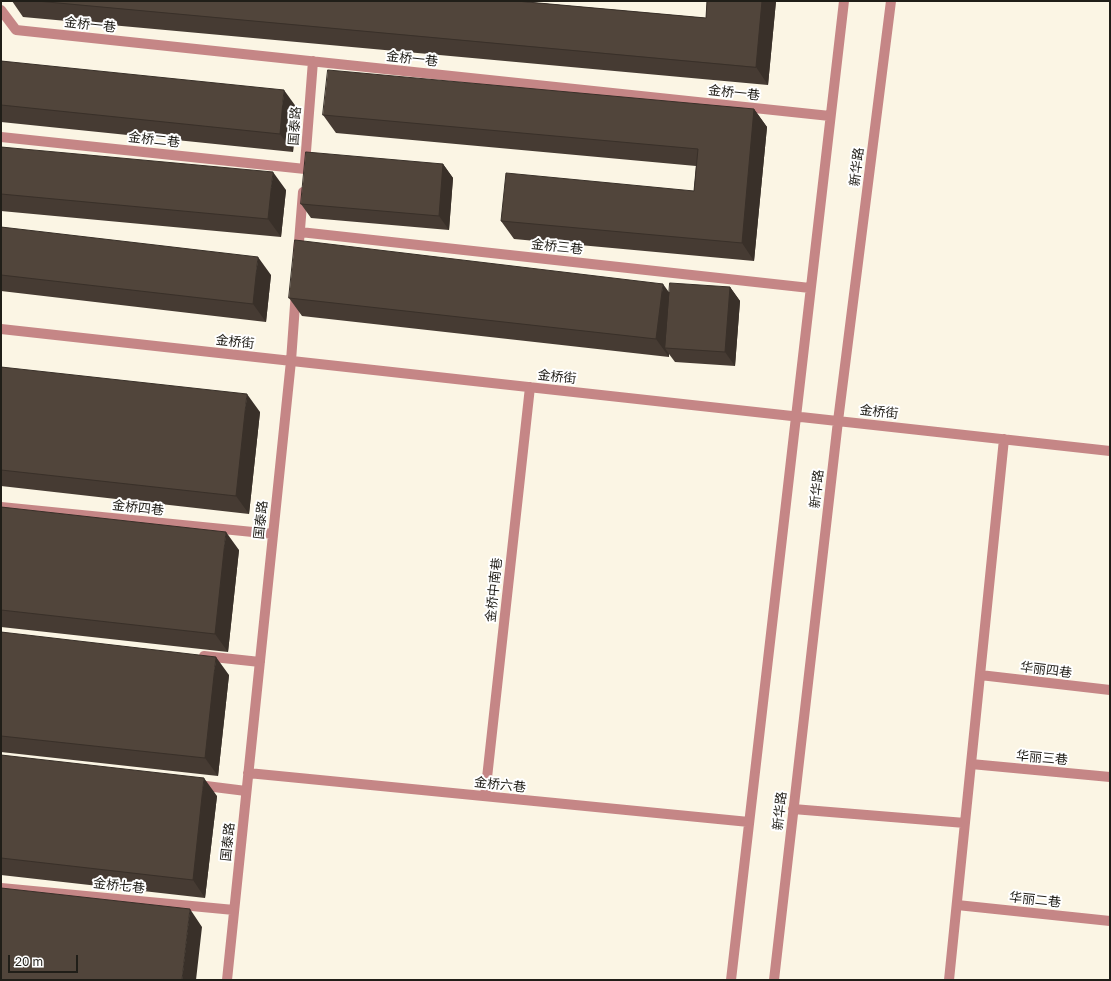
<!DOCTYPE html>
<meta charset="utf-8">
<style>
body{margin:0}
#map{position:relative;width:1111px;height:981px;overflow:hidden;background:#fbf5e4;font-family:"Golos Text",sans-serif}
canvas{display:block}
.frame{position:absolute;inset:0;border:2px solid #201e18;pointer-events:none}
.scale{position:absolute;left:8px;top:955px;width:70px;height:18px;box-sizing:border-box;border:2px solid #201e18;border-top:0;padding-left:5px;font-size:12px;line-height:14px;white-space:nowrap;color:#201e18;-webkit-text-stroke:3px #fff;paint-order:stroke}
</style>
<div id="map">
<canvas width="1111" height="981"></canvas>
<div class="frame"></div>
<div class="scale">20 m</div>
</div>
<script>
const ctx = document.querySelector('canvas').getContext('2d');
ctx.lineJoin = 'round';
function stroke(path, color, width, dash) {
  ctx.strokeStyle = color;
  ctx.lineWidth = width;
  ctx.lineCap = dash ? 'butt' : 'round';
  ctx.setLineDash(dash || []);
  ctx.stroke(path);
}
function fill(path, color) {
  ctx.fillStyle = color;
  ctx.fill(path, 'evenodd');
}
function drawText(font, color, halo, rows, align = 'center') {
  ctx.font = font + ' "Golos Text","Noto Sans SC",sans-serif';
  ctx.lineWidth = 4;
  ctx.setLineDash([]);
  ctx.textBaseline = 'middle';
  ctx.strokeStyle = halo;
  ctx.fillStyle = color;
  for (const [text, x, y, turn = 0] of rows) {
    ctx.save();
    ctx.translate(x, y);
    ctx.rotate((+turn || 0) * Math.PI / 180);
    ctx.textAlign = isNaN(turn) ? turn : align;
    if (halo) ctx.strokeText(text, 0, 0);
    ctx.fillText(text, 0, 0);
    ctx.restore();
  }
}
stroke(new Path2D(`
 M1 10 16 30 830 116
 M1 137 305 169
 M305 164 313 61
 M300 232 810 288
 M298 254 303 192
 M1 329 1110 451
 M1 507 273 534
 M204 656 260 662
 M980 675 1110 690
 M971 764 1110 777
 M248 773 749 822
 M198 785 246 791
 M485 796 530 387
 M793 809 965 823
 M1 888 234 910
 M957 905 1110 921
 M227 980 291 361 296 291
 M731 980 844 1
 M774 980 838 421 891 1
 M949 980 1004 439`), '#c58686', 10);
fill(new Path2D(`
 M12 1H516L706 18 707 1H776L768 85 23 17Z
 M1 61 297 108 293 152 1 122Z
 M754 109 767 127 754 261 514 239 501 221 694 191 696 166 336 133 323 115Z
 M1 147 286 190 281 237 1 211Z
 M443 164 453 178 449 230 311 218 301 204Z
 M1 227 271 275 266 322 1 291Z
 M730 287 740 301 735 366 675 362 669 354V357L302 316 289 298 669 292Z
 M1 367 260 412 249 514 1 486Z
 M1 507 239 550 228 652 1 627Z
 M1 632 229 675 218 776 1 752Z
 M1 755 217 796 205 898 1 875Z`), '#463b33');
fill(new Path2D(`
 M762 1H776L768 85 756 67Z
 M284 90 297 108 293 152 280 134Z
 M754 109 767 127 754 261 742 243Z
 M443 164 453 178 449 230 439 216Z
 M273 172 286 190 281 237 268 219Z
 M258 257 271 275 266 322 253 304Z
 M663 284 676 302 665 348 669 354V357L656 339Z
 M730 287 740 301 735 366 725 352Z
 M247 394 260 412 249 514 236 496Z
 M226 532 239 550 228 652 215 634Z
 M216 657 229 675 218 776 205 758Z
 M204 778 217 796 205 898 193 880Z
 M190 909 202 927 196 980H182Z`), '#393029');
const building = new Path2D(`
 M37 1H516L706 18 707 1H762L756 67Z
 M1 61 284 90 280 134 1 105Z
 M328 70 754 109 742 243 501 221 506 173 694 191 698 149 323 115Z
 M1 147 273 172 268 219 1 194Z
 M306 152 443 164 439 216 301 204Z
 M1 227 258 257 253 304 1 275Z
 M295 240 663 284 656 339 289 298Z
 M670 283 730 287 725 352 665 348Z
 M1 367 247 394 236 496 1 470Z
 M1 507 226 532 215 634 1 610Z
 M1 632 216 657 205 758 1 736Z
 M1 755 204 778 193 880 1 858Z
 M1 888 190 909 182 980H1Z`);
fill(building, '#51453b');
stroke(building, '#393029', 1);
drawText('13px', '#201e18', '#fff', [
 ["金桥一巷",90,25,6],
 ["金桥一巷",412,59,6],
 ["金桥一巷",734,93,6],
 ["国泰路",295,126,-86],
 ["金桥二巷",154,140,6],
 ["新华路",857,167,-83],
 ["金桥三巷",557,247,6],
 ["金桥街",235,342,6],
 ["金桥街",557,377,6],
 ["金桥街",879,412,6],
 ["新华路",817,489,-84],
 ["金桥四巷",138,508,6],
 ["国泰路",261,520,-84],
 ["金桥中南巷",494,590,-84],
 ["华丽四巷",1046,670,7],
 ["华丽三巷",1042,758,5],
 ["金桥六巷",500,785,6],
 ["新华路",780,811,-84],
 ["国泰路",228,842,-84],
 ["金桥七巷",119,886,6],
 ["华丽二巷",1035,900,6]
]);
</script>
